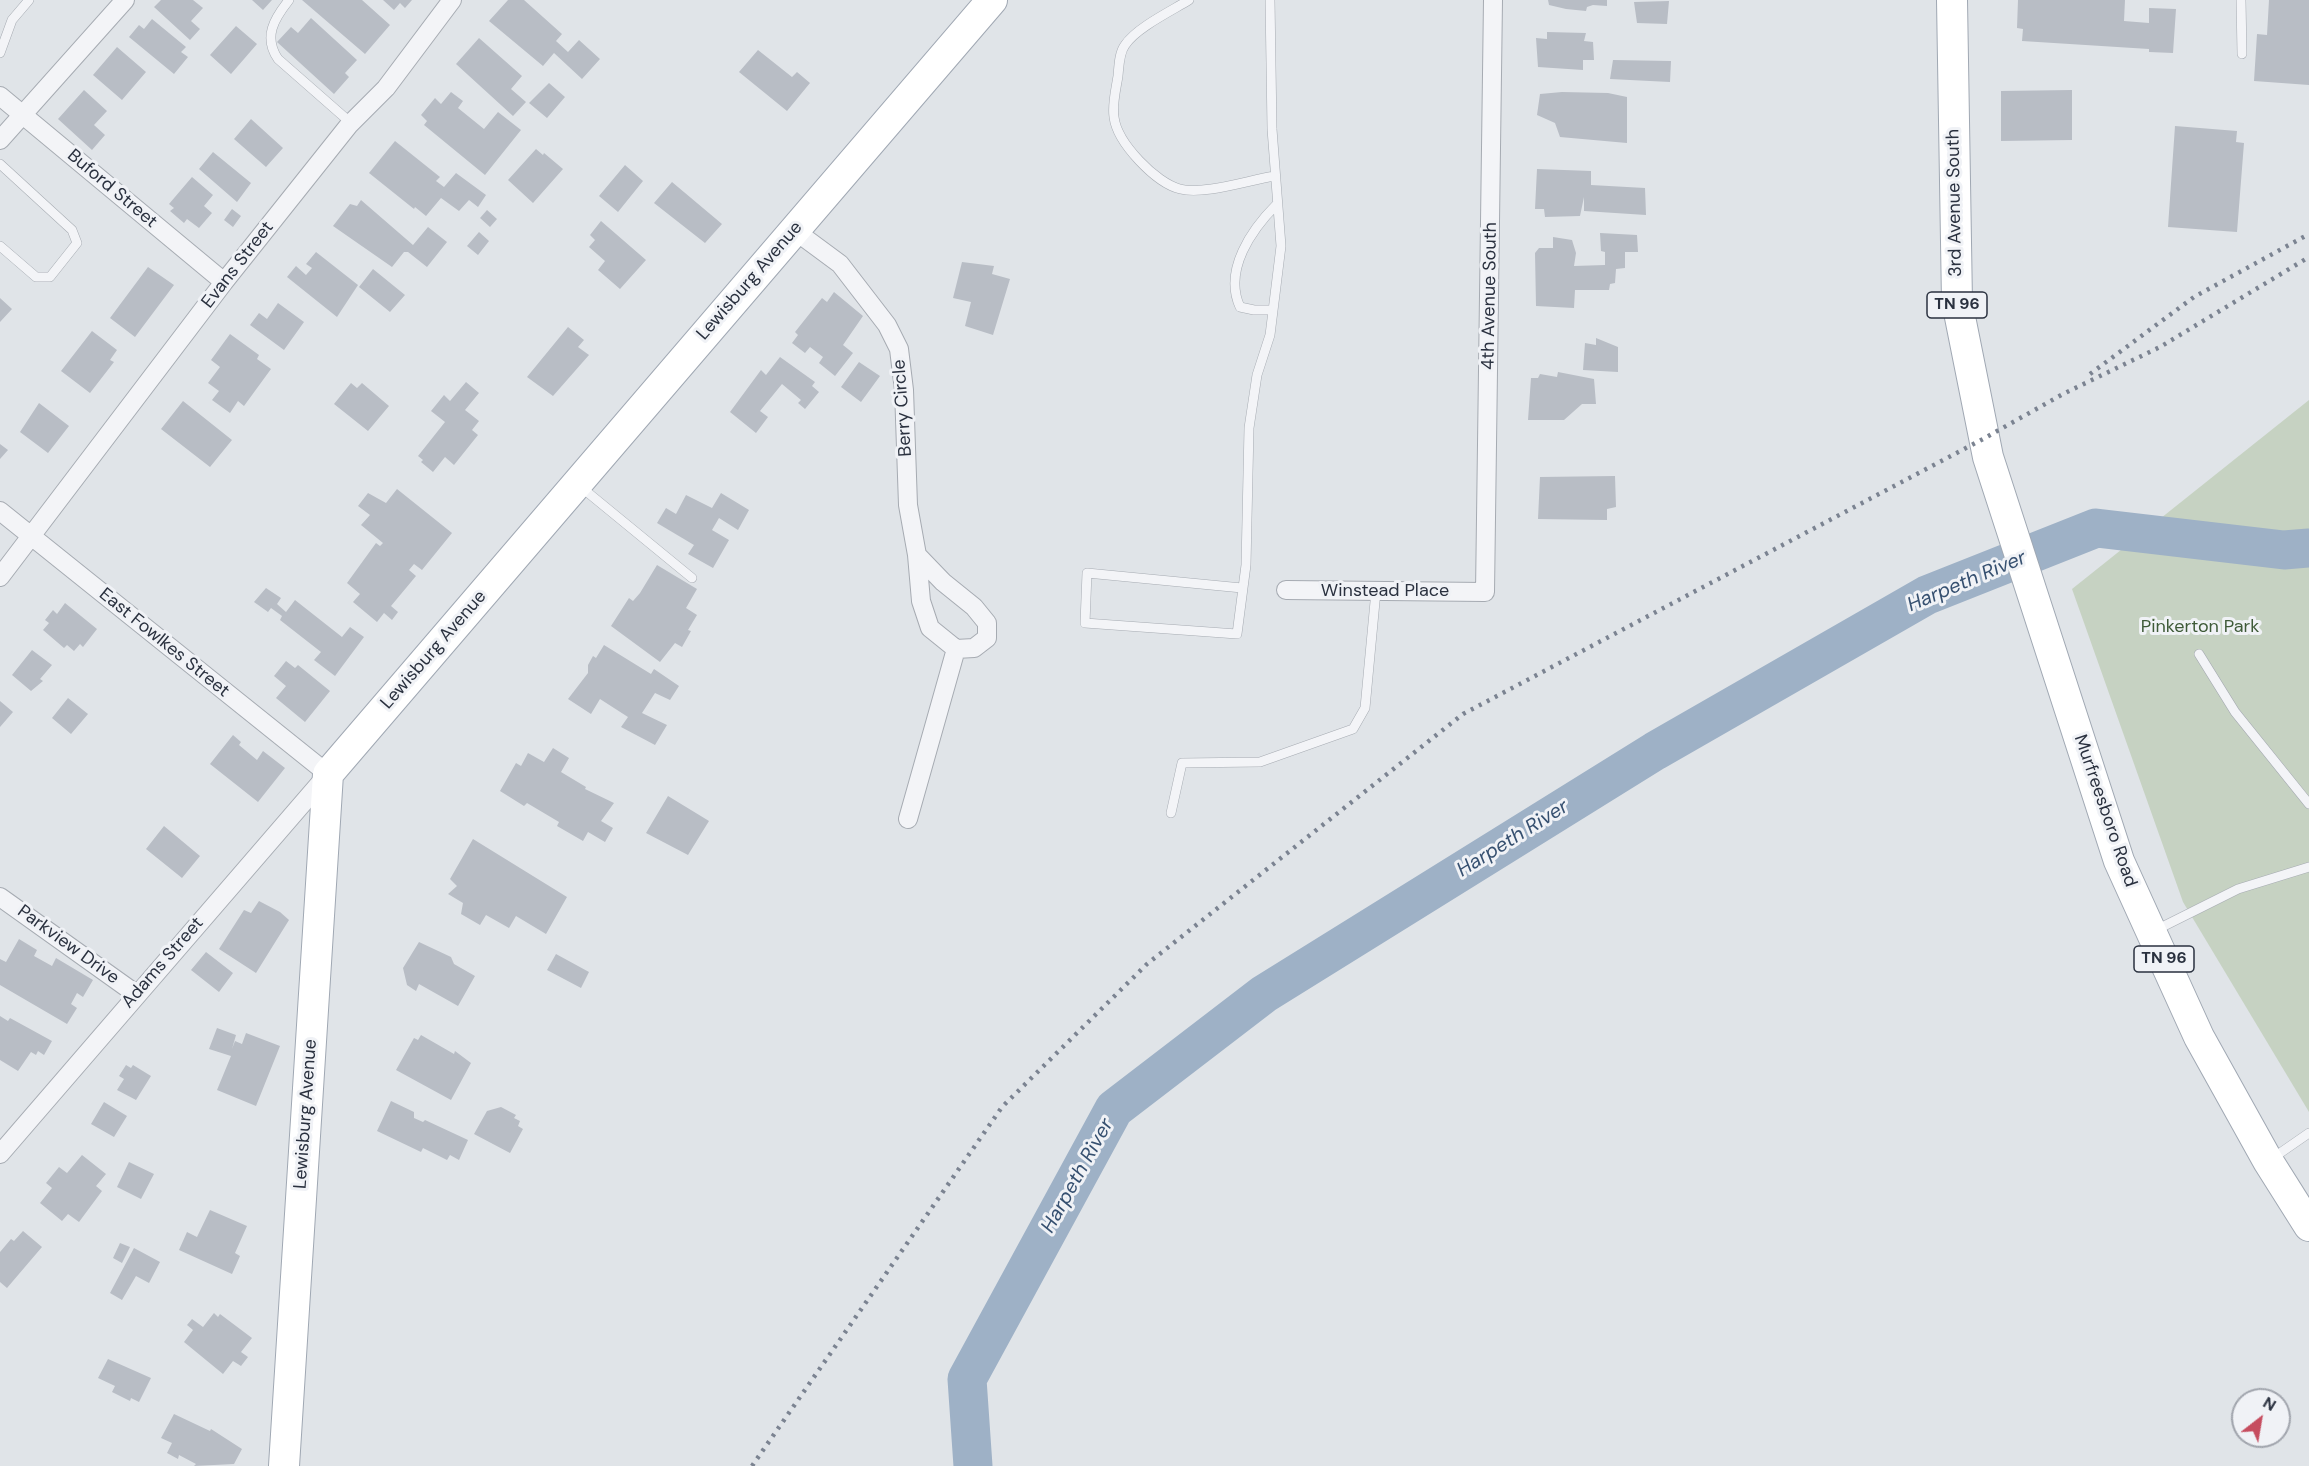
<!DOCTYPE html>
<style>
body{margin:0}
#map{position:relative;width:2309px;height:1466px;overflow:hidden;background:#e0e4e8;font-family:"DM Sans",sans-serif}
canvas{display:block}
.north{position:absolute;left:2231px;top:1388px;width:60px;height:60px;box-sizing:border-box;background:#f0f2f6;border:2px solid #a1a5ad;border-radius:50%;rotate:31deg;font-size:16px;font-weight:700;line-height:24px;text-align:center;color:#2a313f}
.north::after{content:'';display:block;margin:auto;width:21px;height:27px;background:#c64d5f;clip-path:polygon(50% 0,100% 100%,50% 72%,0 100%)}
</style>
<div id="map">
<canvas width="2309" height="1466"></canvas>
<div class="north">N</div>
</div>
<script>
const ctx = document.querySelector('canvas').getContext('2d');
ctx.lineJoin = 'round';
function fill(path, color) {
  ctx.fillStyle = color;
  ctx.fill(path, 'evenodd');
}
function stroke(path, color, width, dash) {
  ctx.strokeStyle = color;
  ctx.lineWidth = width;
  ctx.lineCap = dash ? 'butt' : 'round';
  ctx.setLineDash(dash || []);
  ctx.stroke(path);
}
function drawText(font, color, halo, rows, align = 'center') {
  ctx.font = font + ' "DM Sans",sans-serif';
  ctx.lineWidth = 6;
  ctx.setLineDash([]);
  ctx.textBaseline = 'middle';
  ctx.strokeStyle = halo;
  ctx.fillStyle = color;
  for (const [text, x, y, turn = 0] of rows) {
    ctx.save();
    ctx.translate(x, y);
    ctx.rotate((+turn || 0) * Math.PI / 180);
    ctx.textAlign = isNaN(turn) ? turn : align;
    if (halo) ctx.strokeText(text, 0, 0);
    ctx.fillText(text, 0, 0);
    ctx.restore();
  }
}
fill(new Path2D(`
 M2309 400V1112L2183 902 2072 589Z`), '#c6d2c2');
stroke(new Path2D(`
 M973 1466 967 1379 1114 1109 1264 994 1655 751 1927 595 2096 528 2284 550 2309 548`), '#9eb1c6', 39);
fill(new Path2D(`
 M161 0H193L203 8 191 21 200 29 190 40 154 7Z
 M252 0H272L263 10Z
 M302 0H362L390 25 365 54Z
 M383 0H412L405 8 400 3 394 10Z
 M508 0H524L562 34 556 41 568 52 579 40 600 59 582 79 554 53 543 66 489 21Z
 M1548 0H1607V6L1593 5 1587 7 1586 11 1566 9 1549 5Z
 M2018 0H2125L2124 21 2149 23V8L2176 9 2173 53 2149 52V49L2022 41 2023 29 2017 28Z
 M2269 0H2309V85L2254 81 2257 34 2267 35Z
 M1669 1 1667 24 1637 23 1634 2Z
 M311 18 357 60 345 73 349 77 334 94 277 42 291 27 298 33Z
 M152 19 186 47 181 52 188 57 174 74 129 37 139 25 144 29Z
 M236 26 257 44 231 74 210 55Z
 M1547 32 1586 33 1584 41 1593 42 1594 60H1583V70L1538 67 1536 38 1547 39Z
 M479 38 522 76 511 89 526 102 513 116 456 64Z
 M117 47 146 72 122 100 93 75Z
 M758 50 792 77 797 72 810 83 787 111 739 72Z
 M1613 60 1671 61 1670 82 1610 79Z
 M549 83 565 97 547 118 529 103Z
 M84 90 107 111 94 125 105 135 92 150 58 119Z
 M2072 90V140L2001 141V91Z
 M451 92 463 101 458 108 484 129 498 112 521 130 485 175 424 125 427 121 421 115 435 98 441 104Z
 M1562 92 1608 93 1627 97V143L1560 137 1555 123 1537 115 1540 94Z
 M251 119 283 148 266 167 234 139Z
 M2175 126 2237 131 2236 142 2244 143 2237 232 2168 227Z
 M395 141 440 177 436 181 444 187 456 173 486 195 478 207 469 200 459 211 441 198 426 216 415 207 414 209 369 173Z
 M536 149 543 155 544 153 563 169 533 203 508 180Z
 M213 152 251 183 237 202 199 169Z
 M625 165 643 181 618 212 599 196Z
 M1537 169 1591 171V185L1645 188 1646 215 1584 211V197L1580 216 1545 217 1544 209H1535Z
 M192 177 213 195 204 206 212 213 199 228 187 219 184 223 170 211 174 208 169 204Z
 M672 182 722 224 705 243 654 203Z
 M361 200 413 245 428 227 447 242 427 267 408 252H404L392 267 333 226 350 204 357 206Z
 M232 209 241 216 233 227 224 220Z
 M487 210 497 219 490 227 480 218Z
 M601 221 646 260 620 289 598 270 605 261 589 247 595 240 590 235Z
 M479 232 489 241 478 255 467 246Z
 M1600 233 1637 235 1638 252H1625V268L1616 269 1615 283 1610 284 1609 290H1575L1574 308 1536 306 1535 253 1539 248H1553V237L1572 240 1576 253 1574 266 1605 265V252L1601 251Z
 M316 252 358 285 337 317 287 277 296 266 306 275 312 268 306 264Z
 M962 262 994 266 992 274 1010 279 993 335 965 326 971 302 953 298Z
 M148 267 174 285 135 337 110 318Z
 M373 269 405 295 390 312 359 287Z
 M834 292 863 316 843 345 853 353 835 376 819 363 823 357 810 347 805 353 792 343 798 335 795 332 822 298 827 302Z
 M0 298 12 309 0 322Z
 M278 303 304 322 284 350 250 325 259 313 267 319Z
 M568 327 584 340 578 347 589 355 553 396 527 377Z
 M92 331 117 350 110 360 114 362 90 393 61 371Z
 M230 334 259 355 257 359 271 369 244 406 238 401 230 413 212 400 219 391 208 383 220 367 211 360Z
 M1596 338 1618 347V372L1583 370 1585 343 1596 345Z
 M780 357 815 382 812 386 819 392 805 409 798 403 801 400 782 384 760 411 768 417 756 433 730 412 761 370 766 375Z
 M859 362 880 376 861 402 841 387Z
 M1558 372 1594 379 1596 404H1582L1564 420H1528L1531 378H1538L1540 374 1557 377Z
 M466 382 479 393 465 410 479 421 472 430 478 435 454 465 445 457 433 472 421 462 423 460 418 456 445 422 431 411 444 395 450 401Z
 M351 383 357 388 362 383 389 406 368 431 334 404Z
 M183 401 232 440 210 467 161 429Z
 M39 403 69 426 48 453 20 432Z
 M0 444 8 450 0 459Z
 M1615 476 1616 507 1607 509V520L1538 519 1540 477Z
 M397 489 452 533 422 570 414 564 409 570 416 576 391 606 398 612 392 620 384 613 377 622 353 602 360 594 347 583 376 543 380 546 383 543 361 525 370 515 358 506 368 493 386 503Z
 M721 493 749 510 738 530 719 518 712 530 729 540 713 568 688 554 694 545 657 523 666 508 676 514 686 495 712 508Z
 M657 565 697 589 686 608 697 615 688 630 691 631 682 647 675 643 660 662 611 626 629 598 633 601 640 593Z
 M266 588 281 598 277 604 286 612 295 600 342 637 350 627 364 637 335 676 314 660 321 652 280 620 282 616 271 608 268 612 254 602Z
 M65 603 97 629 83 647 80 644 74 651 67 645 64 648 43 630 49 623 45 620 53 610 57 614Z
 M604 645 651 674 654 669 679 686 670 700 655 693 642 713 667 725 655 745 621 727 628 717 600 699 591 714 568 699 588 673V665L593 656 596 658Z
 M32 650 52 665 40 679 43 681 31 691 12 675Z
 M286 661 295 668 298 665 330 691 305 722 276 698 286 686 274 676Z
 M68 698 88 714 71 734 52 718Z
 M0 701 13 712 0 727Z
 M233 735 241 742 239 745 257 760 263 751 285 768 258 802 210 764Z
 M553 748 569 758 561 772 586 787 585 789 614 803 601 821 613 828 605 842 588 832 583 841 557 826 559 822 527 803 524 806 500 791 516 763 521 766 528 753 544 762Z
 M668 796 709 821 688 855 646 833Z
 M164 826 200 856 182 878 146 849Z
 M473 839 567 897 546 934 516 916 509 928 486 915 480 925 461 914 463 903 448 894 457 886 450 879Z
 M259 901 280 912 289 920 256 973 219 949 244 910 251 913Z
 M19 939 37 950 34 956 52 966 56 958 93 980 83 997 77 993 71 1004 77 1008 67 1024 0 985V959L6 962Z
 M419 942 451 957 454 964 475 976 458 1006 419 984 416 991 407 985 403 968Z
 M206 952 233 973 219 992 191 970Z
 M556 954 589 972 581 988 547 970Z
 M0 1016 8 1021 10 1018 52 1041 44 1055 38 1051 36 1055 31 1052 18 1071 0 1060Z
 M217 1028 236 1035 232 1049 235 1041 242 1044 246 1033 280 1046 256 1106 217 1090 231 1056 209 1049Z
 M421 1035 454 1054 455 1051 471 1063 451 1100 396 1070 414 1038 418 1040Z
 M126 1065 131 1068 133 1065 151 1076 136 1100 117 1090 124 1079 119 1076Z
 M391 1101 414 1112V1118L423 1122 425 1120 468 1140 459 1160 450 1155 447 1160 423 1148 421 1152 377 1131Z
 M104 1102 127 1116 114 1137 91 1124Z
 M501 1107 516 1115 514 1118 520 1121 518 1126 523 1129 510 1153 474 1134 487 1111Z
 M82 1155 106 1174 96 1186 102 1191 79 1222 68 1214 62 1221 40 1203 52 1188 46 1183 59 1167 67 1173Z
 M129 1162 154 1174 141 1199 117 1187Z
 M210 1210 247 1226 235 1253 240 1256 232 1274 179 1250 187 1232 197 1237Z
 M23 1231 42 1247 7 1288 0 1282V1252L11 1239 14 1241Z
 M120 1243 130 1247 122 1263 113 1258Z
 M134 1248 160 1262 149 1283 136 1276 122 1300 110 1293Z
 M214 1313 218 1317 220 1314 252 1338 241 1352 248 1357 241 1366 233 1361 223 1374 184 1342 193 1330 187 1325 192 1319 203 1327Z
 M108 1359 151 1378 139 1402 131 1398 130 1401 112 1392 115 1386 98 1378Z
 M174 1414 210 1431 211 1429 242 1449 234 1464 194 1466 196 1464 179 1455 178 1459 167 1453 172 1443 161 1438Z`), '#b8bdc5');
const lane = new Path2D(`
 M289 0C274 19 263 37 278 59L351 123
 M1189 0C1171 11 1136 28 1125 45 1119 53 1119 66 1118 76 1116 89 1112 104 1114 117 1117 143 1156 183 1180 189 1205 195 1248 180 1275 176
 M2241 0 2242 54
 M0 53 12 20 29 0
 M0 164 72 230 77 243 50 277H36L0 246
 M1273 310H1254L1240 307C1223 270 1252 229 1277 204
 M581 487 692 578
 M1242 588 1087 573 1085 623 1237 634 1246 565 1249 428 1257 375 1270 335 1281 246 1272 129 1270 0
 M2199 654 2235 712 2309 804
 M1171 813 1182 763 1260 762 1353 729 1365 708 1376 591
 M2156 930 2238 889 2309 867
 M2270 1160 2309 1133`);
const street = new Path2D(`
 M0 96 224 282
 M0 140 125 0
 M794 230 840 264 887 325 899 349 904 390 908 505 917 555 943 582 974 607 987 623V638L974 648 956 649 930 628 921 601 917 555
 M0 511 328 774 0 1154
 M0 577 224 282 349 125 386 88 452 0
 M1286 590 1485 592 1493 0
 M908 819 956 649
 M0 897 136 994`);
const primary = new Path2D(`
 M1952 0 1957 302 1988 457 2119 861 2199 1037 2268 1161 2309 1226
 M284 1466 328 774 992 0`);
stroke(lane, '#a6abb2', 10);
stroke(street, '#a6abb2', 20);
stroke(primary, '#a0a8b3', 32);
stroke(lane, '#f3f4f7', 9);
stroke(street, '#f3f4f7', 18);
stroke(primary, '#fff', 30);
stroke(new Path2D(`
 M2090 374 2194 297 2309 234
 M752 1466 1002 1107 1147 964 1463 714 1983 439 2063 394 2160 347 2309 257`), '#7b8391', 4.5, [3, 6]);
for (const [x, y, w] of [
 [1957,305,60],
 [2164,959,60]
]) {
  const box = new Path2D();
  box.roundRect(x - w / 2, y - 13, w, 26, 4.5);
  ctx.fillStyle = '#f0f2f6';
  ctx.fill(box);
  stroke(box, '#2a313f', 1.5);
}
drawText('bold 16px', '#2a313f', null, [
 ["TN 96",1957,305],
 ["TN 96",2164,959]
]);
drawText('18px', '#2a313f', '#f0f2f6', [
 ["Buford Street",112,189,40],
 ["3rd Avenue South",1955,203,-91],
 ["Evans Street",238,265,-52],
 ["Lewisburg Avenue",750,281,-49],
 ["4th Avenue South",1490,296,-89],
 ["Berry Circle",903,408,-94],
 ["Winstead Place",1385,591],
 ["East Fowlkes Street",164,643,39],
 ["Lewisburg Avenue",434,650,-49],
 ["Murfreesboro Road",2105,811,71],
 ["Parkview Drive",68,945,36],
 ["Adams Street",163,963,-49],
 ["Lewisburg Avenue",306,1114,-86]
]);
drawText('18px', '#3e5a38', '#f0f2f6', [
 ["Pinkerton Park",2200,627]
]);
drawText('italic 20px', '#365070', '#f0f2f6', [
 ["Harpeth River",1967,582,-23],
 ["Harpeth River",1513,839,-32],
 ["Harpeth River",1078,1176,-61]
]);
</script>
